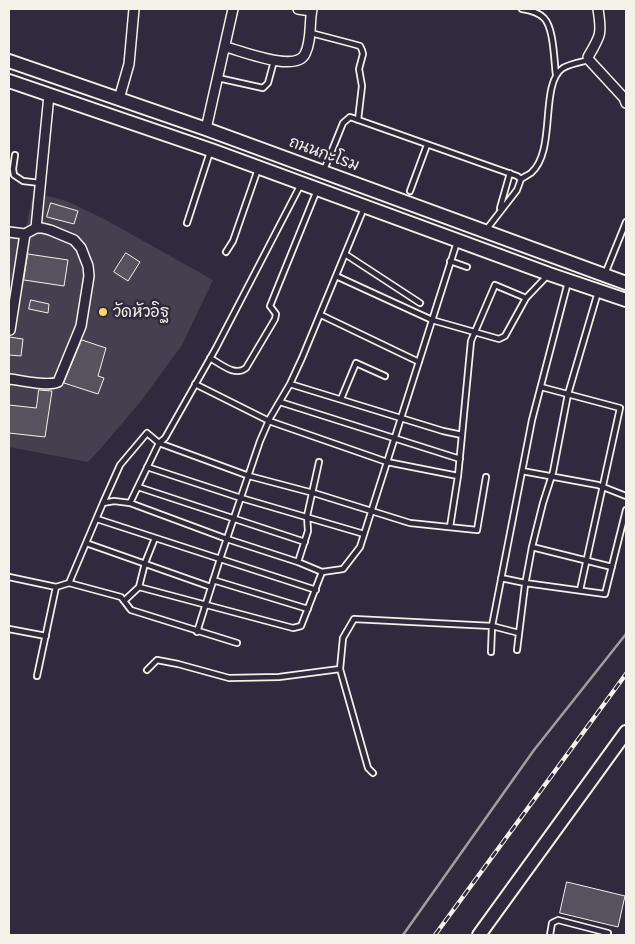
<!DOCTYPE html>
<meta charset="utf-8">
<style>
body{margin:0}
#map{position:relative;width:635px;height:944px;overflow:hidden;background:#2f2a3d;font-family:"Comic Neue",sans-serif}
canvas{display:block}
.frame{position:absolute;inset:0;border:10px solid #f4f1e8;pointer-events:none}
</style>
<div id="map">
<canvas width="635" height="944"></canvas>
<div class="frame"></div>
</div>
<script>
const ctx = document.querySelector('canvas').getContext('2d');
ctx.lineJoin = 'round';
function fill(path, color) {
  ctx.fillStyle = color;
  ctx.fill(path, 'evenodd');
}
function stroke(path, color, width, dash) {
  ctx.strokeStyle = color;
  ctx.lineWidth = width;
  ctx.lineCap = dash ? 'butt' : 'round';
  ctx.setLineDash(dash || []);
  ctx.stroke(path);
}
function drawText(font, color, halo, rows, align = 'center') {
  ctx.font = font + ' "Comic Neue","Playpen Sans Thai",sans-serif';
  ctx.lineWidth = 5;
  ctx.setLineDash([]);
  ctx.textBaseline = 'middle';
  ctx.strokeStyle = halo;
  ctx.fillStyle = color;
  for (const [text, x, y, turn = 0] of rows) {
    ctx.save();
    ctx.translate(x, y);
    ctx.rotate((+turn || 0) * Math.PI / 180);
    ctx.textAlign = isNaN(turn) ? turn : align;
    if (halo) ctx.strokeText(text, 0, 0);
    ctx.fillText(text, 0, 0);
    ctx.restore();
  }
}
fill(new Path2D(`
 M33 192 67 201 106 220 213 280 182 345 141 401 102 447 88 462 9 447V231L25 234Z`), '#454050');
stroke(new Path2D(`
 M403 935 534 750 626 634`), '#a19ea0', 2.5);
const building = new Path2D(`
 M51 203 78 211 74 224 47 217Z
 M126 253 140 262 128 281 114 272Z
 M28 254 68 260 64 286 24 280Z
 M31 300 49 304 48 313 29 309Z
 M9 337 23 339 21 356 9 355Z
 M82 340 106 348 98 376 104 378 98 394 64 383Z
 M39 390 52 391 45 437 9 433V405L36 408Z
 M567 882 625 896 618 927 560 913Z`);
fill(building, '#56525f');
stroke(building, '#f4f1e8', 1);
const service = new Path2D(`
 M522 9C529 10 539 13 544 18 554 28 554 61 556 75
 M311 33 353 44 360 46 362 50 363 54 359 69 362 86 358 120
 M218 78 263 88 268 83 274 61
 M15 155 13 169 14 175 23 181 40 183
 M324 170 343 123 350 117 517 176 521 179 517 190 486 230
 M521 179C524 177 528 175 531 173 557 151 539 84 563 68 570 64 581 62 589 60
 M410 191 427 145
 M500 208 510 173
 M187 223 210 152
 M226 252 233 241 258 169
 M345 254 420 303
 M450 261 467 267
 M605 274 626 222
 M336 276 432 320 499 339 505 336 526 298 548 275
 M321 315 419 362
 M210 358C221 364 235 377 246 368L275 319 276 314 270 306 317 190
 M195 384 269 421 387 462 458 476
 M290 384 443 431 462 435
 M541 387 620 408 580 590
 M341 399 356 363 385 376
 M280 402 460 459
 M147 467 241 498 364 534
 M522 471 598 485 626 496
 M138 487 305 542
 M103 503 120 465 147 433 159 443 249 476 317 494 410 523 477 530 486 477
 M130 503 227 539 298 562 322 572
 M97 519 316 590
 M450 527 458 476 471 341 495 285 526 298
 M155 538 145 563 139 587 293 628 301 626 322 572 343 569 360 547 457 242
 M86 543 211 587
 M532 547 612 567
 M298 562 308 531 307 516 319 462
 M9 577 56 587
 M501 578 525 583 605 594 626 510
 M213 580 308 609
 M69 583 121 597 131 610 237 643
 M124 601 139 587
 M9 629 46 636
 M197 632 220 559 260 441 270 418 290 384 302 358 364 208
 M517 650 525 585 532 547 543 503 553 472 568 394 598 292
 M491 652 492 626 532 420 568 282
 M147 670 157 660 178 664 229 678 279 677 340 669
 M37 676 56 587 69 583 103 503 114 501 130 503 159 443 165 438 216 348 301 184
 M373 773 368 768 340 669 343 638 354 619 492 626 519 633
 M550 935 552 923 558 920 608 933`);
const minor = new Path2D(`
 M298 9 311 11
 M598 9C602 34 601 35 588 57L589 60 624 98 626 103
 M226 47C242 51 296 73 305 54 312 40 309 24 312 9
 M119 99 129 64 134 9
 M206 129 233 9
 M36 228 49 95
 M9 232 25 234 36 228H42L50 230 74 240 81 248 88 266 89 276 81 326 58 382C47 387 21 380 9 379
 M10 330 25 234`);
const secondary = new Path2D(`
 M9 61 206 129 626 283
 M9 81 211 150 549 274 626 300
 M479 935 626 732`);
stroke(service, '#f4f1e8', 8);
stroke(minor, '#f4f1e8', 12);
stroke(secondary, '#f4f1e8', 16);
stroke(service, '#2f2a3d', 4.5);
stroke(minor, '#2f2a3d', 9);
stroke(secondary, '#2f2a3d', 12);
const rail = new Path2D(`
 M435 935 626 674`);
stroke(rail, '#f4f1e8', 4.5);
stroke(rail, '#2f2a3d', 2.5, [8]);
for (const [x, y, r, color] of [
 [103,312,5,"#ffd166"]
]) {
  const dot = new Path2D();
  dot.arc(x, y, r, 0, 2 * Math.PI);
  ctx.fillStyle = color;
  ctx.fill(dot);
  stroke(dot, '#2f2a3d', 2);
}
drawText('16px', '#f4f1e8', '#2f2a3d', [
 ["ถนนกะโรม",324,154,20]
]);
drawText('16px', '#f4f1e8', '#2f2a3d', [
 ["วัดหัวอิฐ",113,312]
], 'left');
</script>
